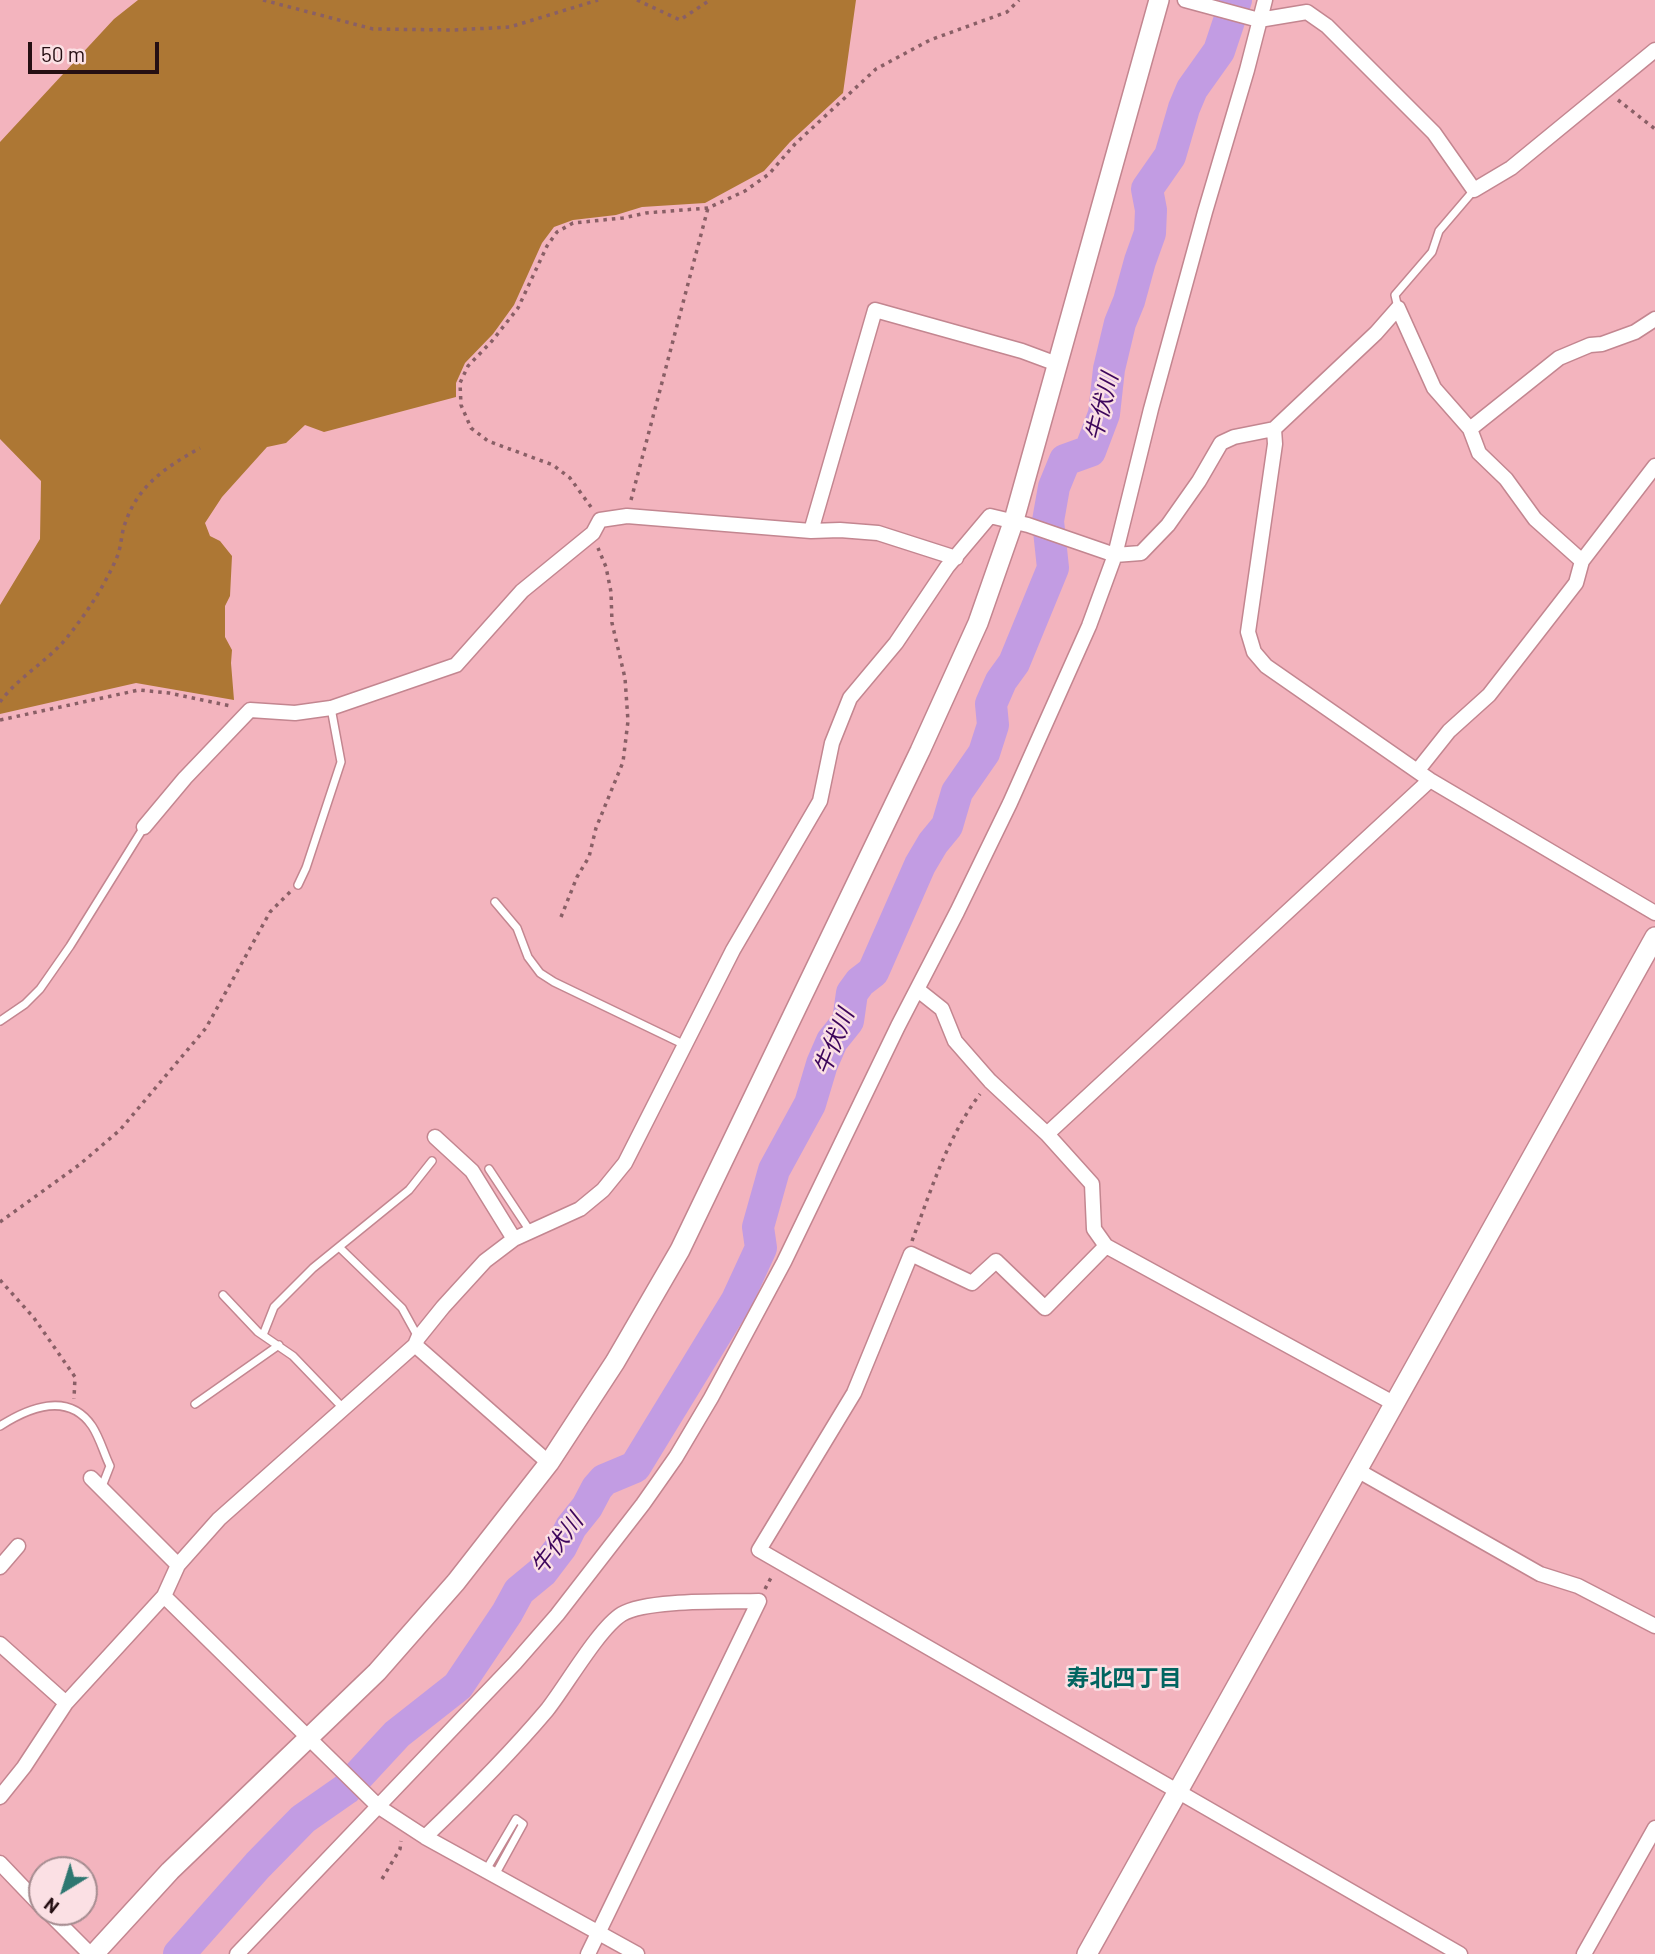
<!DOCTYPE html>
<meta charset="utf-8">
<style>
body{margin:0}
#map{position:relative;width:1655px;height:1954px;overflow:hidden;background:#f3b4be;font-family:Barlow,sans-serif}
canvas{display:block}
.north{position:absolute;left:28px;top:1856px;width:70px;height:70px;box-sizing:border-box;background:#fbe0e4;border:2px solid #a58c90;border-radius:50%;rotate:218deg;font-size:19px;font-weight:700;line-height:28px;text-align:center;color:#250f13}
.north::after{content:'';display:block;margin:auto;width:24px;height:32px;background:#2e7771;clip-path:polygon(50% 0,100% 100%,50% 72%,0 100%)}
.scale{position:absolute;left:28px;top:42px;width:131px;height:32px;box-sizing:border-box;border:4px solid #250f13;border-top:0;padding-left:9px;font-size:21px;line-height:24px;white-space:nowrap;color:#250f13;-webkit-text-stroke:5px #fbe0e4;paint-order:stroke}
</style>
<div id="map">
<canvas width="1655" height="1954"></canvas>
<div class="north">N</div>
<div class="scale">50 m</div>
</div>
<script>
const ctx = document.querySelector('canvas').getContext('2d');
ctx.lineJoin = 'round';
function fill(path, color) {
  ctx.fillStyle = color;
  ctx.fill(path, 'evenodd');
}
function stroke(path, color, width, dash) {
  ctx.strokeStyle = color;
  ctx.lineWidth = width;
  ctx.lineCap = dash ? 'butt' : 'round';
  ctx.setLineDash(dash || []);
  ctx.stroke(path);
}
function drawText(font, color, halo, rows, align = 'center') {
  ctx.font = font + ' Barlow,"Noto Sans JP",sans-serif';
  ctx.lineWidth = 5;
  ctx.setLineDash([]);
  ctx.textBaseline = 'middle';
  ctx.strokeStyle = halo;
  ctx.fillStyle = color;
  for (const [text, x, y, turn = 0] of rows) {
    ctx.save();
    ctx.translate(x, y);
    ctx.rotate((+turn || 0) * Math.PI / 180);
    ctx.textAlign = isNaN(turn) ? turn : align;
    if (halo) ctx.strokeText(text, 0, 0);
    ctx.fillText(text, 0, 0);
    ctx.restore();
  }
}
fill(new Path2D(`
 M138 0H856L843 93 790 142 764 171 705 203 642 207 616 215 573 220 554 227 542 243 514 305 493 334 465 363 456 383V397L324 432 305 425 286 443 267 447 222 497 205 523 210 536 220 541 232 556 230 596 225 606V637L232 650 231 663 234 700 136 683 0 714V605L40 539 41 481 0 439V142L114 19Z`), '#ad7734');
stroke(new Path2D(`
 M179 1954 258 1865 303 1819 346 1789 397 1734 458 1686 507 1613 519 1591 542 1572 561 1547 571 1527 587 1507 597 1488 604 1480 635 1467 737 1300 761 1248 758 1227 774 1170 810 1104 822 1064 832 1041 848 1021 852 993 860 982 873 972 920 865 933 843 947 826 957 792 984 753 993 725 991 704 1001 681 1014 663 1053 568 1048 521 1054 487 1065 460 1090 451 1104 414 1109 369 1120 323 1129 301 1140 261 1150 233 1151 210 1147 189 1170 156 1184 108 1192 89 1219 51 1236 0`), '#c29ce3', 32);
const lane = new Path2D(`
 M1398 308 1395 295 1432 252 1439 231 1474 190
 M298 885 306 868 341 762 331 708
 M495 902 517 928 528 957 540 973 554 982 685 1045
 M0 1021 25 1004 40 989 70 946 144 827
 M489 1169 530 1231
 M339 1247 402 1308 418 1337
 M223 1295 258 1332 293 1356 343 1408
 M263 1335 274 1307 313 1268 409 1190 432 1161
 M195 1404 279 1345
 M0 1426C28 1408 68 1391 92 1426 100 1438 104 1454 110 1466L101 1489
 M486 1870 516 1819 523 1824 495 1875`);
const street = new Path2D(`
 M1185 0 1259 20 1307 12 1327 26 1434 133 1474 190 1511 168 1655 50
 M1274 429 1275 444 1248 632 1254 652 1266 666 1430 780 1655 913
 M1470 429 1559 358 1590 345 1602 344 1635 332 1655 319
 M811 531 875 310 1022 351 1057 364
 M1418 770 1449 731 1489 695 1576 583 1582 561 1655 466
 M144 827 185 778 250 710 295 713 331 708 456 665 522 591 593 533 600 520 627 516 811 531 840 530 878 533 956 558
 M918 990 942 1009 955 1041 990 1081 1047 1134 1092 1184 1094 1229 1106 1246 1395 1404
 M1047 1134 1430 780
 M435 1137 472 1171 514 1239
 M1106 1246 1045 1308 996 1261 972 1283 911 1254 854 1393 759 1550 1460 1954
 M415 1345 549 1463
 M1357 1470 1540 1574 1578 1586 1655 1626
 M91 1478 178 1565
 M0 1567 18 1546
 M164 1596 379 1807 425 1837 637 1954
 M0 1644 66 1703
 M0 1797 24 1767 66 1703 164 1596 178 1565 219 1519 415 1345 418 1338 443 1307 485 1261 514 1239 580 1209 603 1190 625 1163 733 950 820 801 832 743 850 698 896 643 947 567 990 516 1028 525 1115 555 1141 553 1168 525 1199 481 1221 443 1234 437 1274 429 1376 333 1398 308 1434 388 1470 429 1479 453 1506 479 1535 519 1582 561
 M425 1837C468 1796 509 1755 547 1710 566 1686 599 1628 622 1614 647 1599 728 1602 759 1601L588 1954
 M0 1863 42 1907
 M48 1912 90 1954
 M237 1954 515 1663 557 1615 643 1504 676 1457 711 1398 784 1262 898 1026 957 912 1010 803 1089 626 1115 555 1151 409 1205 212 1247 70 1265 0
 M1584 1954 1655 1828`);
const secondary = new Path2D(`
 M94 1954 170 1871 377 1672 456 1582 549 1463 615 1362 680 1250 920 751 978 623 1014 520 1159 0
 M1087 1954 1655 937`);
stroke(lane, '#c38690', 10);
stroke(street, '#c38690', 17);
stroke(secondary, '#c38690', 22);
stroke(new Path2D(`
 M263 0 373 29 454 30 510 27 598 0
 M637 0 680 20 710 0
 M1618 100 1655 129
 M631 500 708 208
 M591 507 570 478 553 465 488 441 471 428 461 405 460 383 468 366 492 341 518 308 547 246 557 232 573 223 623 218 646 213 708 208 745 191 769 174 795 144 876 69 930 40 1007 12 1019 0
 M0 702C19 676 50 660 69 635 88 611 105 585 117 557 122 545 121 532 126 521 139 484 168 466 200 448
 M0 720 139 690 169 693 231 706
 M561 917 577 877 589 857 596 828 623 762 628 721 625 678 612 623 611 592 606 567 598 548
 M0 1222 79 1165 120 1130 206 1028 270 912 290 892
 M912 1241C931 1190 947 1138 980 1094
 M0 1280 34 1318 75 1377 74 1399
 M765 1589 773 1574
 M382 1879 400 1849 401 1841`), '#895f66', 3.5, [3.5, 5]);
stroke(lane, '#fff', 7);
stroke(street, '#fff', 14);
stroke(secondary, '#fff', 19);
drawText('italic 23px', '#3d065c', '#fbe0e4', [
 ["牛伏川",1102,407,-76],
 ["牛伏川",834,1042,-68],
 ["牛伏川",557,1544,-53]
]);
drawText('bold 23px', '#006560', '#fbe0e4', [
 ["寿北四丁目",1124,1678]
]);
</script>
